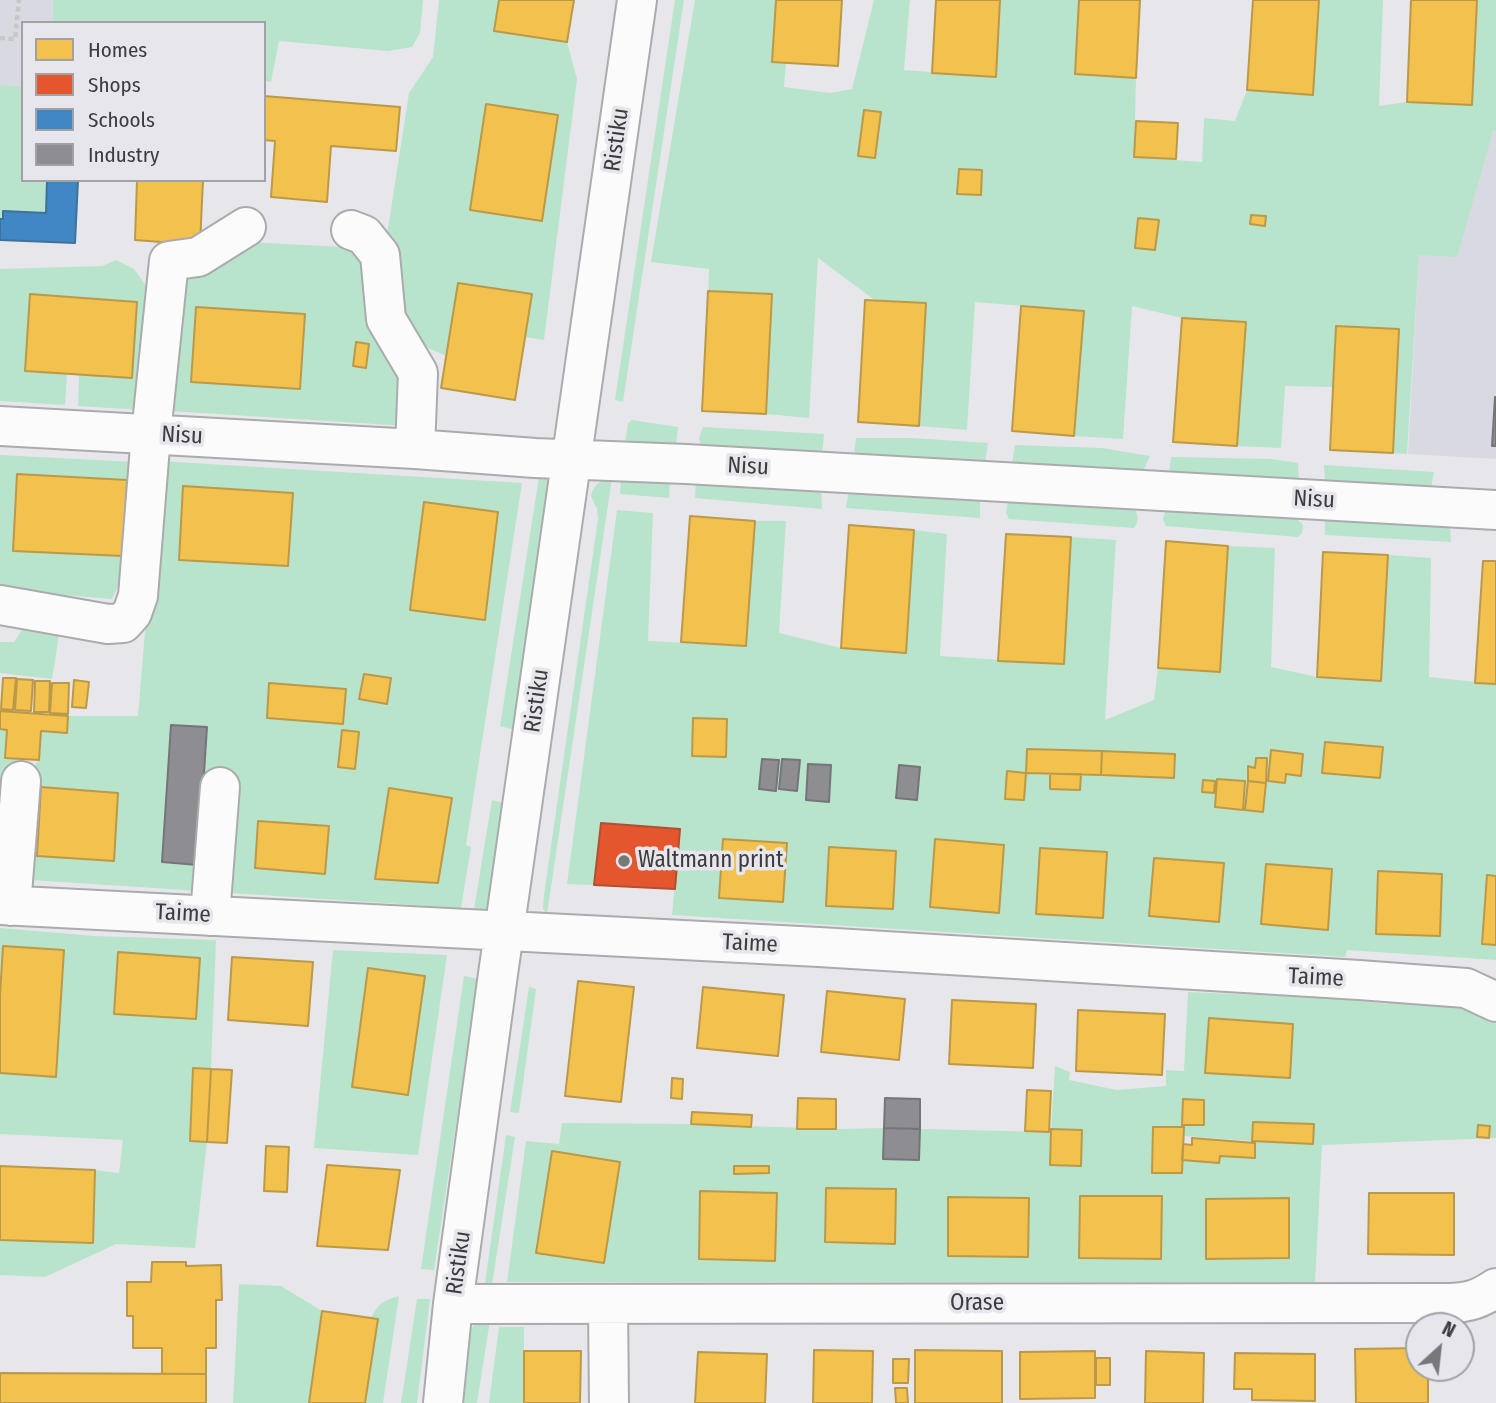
<!DOCTYPE html>
<style>
body{margin:0}
#map{position:relative;width:1496px;height:1403px;overflow:hidden;background:#e7e7eb;font-family:"Fira Sans Condensed",sans-serif}
canvas{display:block}
.legend{position:absolute;left:21px;top:21px;width:245px;height:161px;box-sizing:border-box;background:#e6e6ec;border:2px solid #a2a2a6;margin:0;padding:9px 12px;list-style:none;font-size:21px;color:#3c3c3e}
.legend li{display:flex;align-items:center;gap:14px;height:35px}
.legend b{width:35px;border:2px solid #a2a2a6}
.north{position:absolute;left:1405px;top:1312px;width:70px;height:70px;box-sizing:border-box;background:#e6e6ec;border:2px solid #a2a2a6;border-radius:50%;rotate:27deg;font-size:19px;font-weight:700;line-height:28px;text-align:center;color:#3c3c3e}
.north::after{content:'';display:block;margin:auto;width:24px;height:32px;background:#78787b;clip-path:polygon(50% 0,100% 100%,50% 72%,0 100%)}
</style>
<div id="map">
<canvas width="1496" height="1403"></canvas>
<ul class="legend">
<li><b style="height:19px;background:#f2c14e"></b>Homes</li>
<li><b style="height:19px;background:#e4572e"></b>Shops</li>
<li><b style="height:19px;background:#3f88c5"></b>Schools</li>
<li><b style="height:19px;background:#8d8d92"></b>Industry</li>
</ul>
<div class="north">N</div>
</div>
<script>
const ctx = document.querySelector('canvas').getContext('2d');
ctx.lineJoin = 'round';
function fill(path, color) {
  ctx.fillStyle = color;
  ctx.fill(path, 'evenodd');
}
function stroke(path, color, width, dash) {
  ctx.strokeStyle = color;
  ctx.lineWidth = width;
  ctx.lineCap = dash ? 'butt' : 'round';
  ctx.setLineDash(dash || []);
  ctx.stroke(path);
}
function drawText(font, color, halo, rows, align = 'center') {
  ctx.font = font + ' "Fira Sans Condensed",sans-serif';
  ctx.lineWidth = 7;
  ctx.setLineDash([]);
  ctx.textBaseline = 'middle';
  ctx.strokeStyle = halo;
  ctx.fillStyle = color;
  for (const [text, x, y, turn = 0] of rows) {
    ctx.save();
    ctx.translate(x, y);
    ctx.rotate((+turn || 0) * Math.PI / 180);
    ctx.textAlign = isNaN(turn) ? turn : align;
    if (halo) ctx.strokeText(text, 0, 0);
    ctx.fillText(text, 0, 0);
    ctx.restore();
  }
}
fill(new Path2D(`
 M0 0H53V23H23V180H47L0 211Z
 M1494 131H1496V459L1408 454 1419 255Z`), '#d9d9e2');
fill(new Path2D(`
 M53 0H423L420 33 412 47 388 51 279 41 271 82 264 81V23H53Z
 M439 0H499L495 31 567 42 577 79 544 340 525 337 531 294 458 283 446 356 408 339 387 235 409 93 433 57ZM486 105 557 115 542 221 470 210Z
 M675 0H684L623 402 615 400Z
 M695 0H776L772 62 786 63 784 87 830 93 852 89 874 0H910L904 70 995 77 1000 0H1079L1075 74 1136 78 1134 157 1202 162 1204 118 1235 121 1247 90 1313 94 1319 0H1383L1379 106 1407 102 1472 105 1477 0H1496V131H1493L1457 257 1419 255 1407 454 1393 453 1399 329 1337 326 1333 387 1285 386 1281 448 1237 446 1245 322 1182 318 1132 306 1123 439 1074 436 1084 311 975 302 967 430 919 426 926 304 876 301 818 258 809 418 766 414 772 294 708 291 709 269 651 262ZM959 169 982 170 981 195 958 194ZM1138 218 1158 220 1155 250 1135 248Z
 M0 85 23 87V180H47L46 213 3 212V219H0Z
 M249 242 362 248 403 370 407 426 170 411 177 288 193 265ZM196 307 304 314 300 389 191 382Z
 M116 260 134 269 147 287 141 410 78 406 79 375 132 378 136 302 31 294 67 374 65 405 0 401V269L102 266Z
 M632 420 678 427 676 446 625 444 628 423Z
 M703 427 824 434 822 454 701 447 699 438Z
 M856 438H913L988 443 985 464 854 455Z
 M1015 445 1102 448 1150 456 1143 472 1012 463Z
 M0 455 134 462 129 563 112 599 0 590ZM17 475 127 480 123 556 13 550Z
 M1171 457 1272 459 1298 463 1299 481 1169 473Z
 M159 461 522 483 466 845 471 847 461 908 0 878 5 787H0V729L7 730 5 758 22 759V780L39 760 41 731 67 733 68 716H138ZM183 486 292 493 288 566 179 559ZM424 502 498 512 484 620ZM364 674 391 678 387 704 360 699ZM270 683 345 689 343 724 267 718ZM171 725 207 727 198 865 162 862ZM343 730 359 733 354 769 338 766ZM42 788 118 793 114 861 37 856ZM452 798 438 883 376 879ZM258 821 328 826 325 873 255 868Z
 M1324 465 1434 472 1431 488 1325 484Z
 M539 477 546 478 550 484 515 730 500 726Z
 M621 477 670 480 669 498 620 494Z
 M612 478 547 914 543 909 544 895 598 519 597 509 591 496C593 485 601 480 612 478Z
 M696 480 821 488 822 509 695 498Z
 M849 489 980 498V518L846 508Z
 M1008 501 1133 506C1138 515 1140 520 1134 528L1009 519 1006 513Z
 M1166 508 1294 516 1303 525 1302 533 1298 537 1166 526 1163 519Z
 M617 510 653 513 648 641 746 646 755 521H786L779 633 841 648 906 652 914 530 947 534 940 656 1064 664 1071 537 1116 540 1105 720 1154 700 1158 668 1220 672 1228 546 1275 548 1271 667 1317 677 1381 681 1388 555 1431 558 1429 677 1496 684V960L1347 950 1345 957 672 915 680 830 602 823 594 885 567 884ZM693 718 727 719 726 756H692ZM1325 742 1382 747 1380 777 1322 772ZM1027 749 1174 754V778L1081 774 1080 790 1051 789 1050 774 1026 773ZM1271 751 1303 754 1301 776 1286 774 1285 783 1268 781ZM782 759 800 760 797 791 780 789ZM808 764 831 766 829 802 806 800ZM1007 772 1026 773 1023 800 1005 799ZM1217 779 1245 781 1243 810 1215 807ZM1248 782 1266 783 1263 812 1245 810ZM723 839 787 843 783 901 719 897ZM935 839 998 913 930 907ZM829 847 895 851 893 909 826 906ZM1041 848 1107 852 1103 917 1037 914ZM1266 864 1332 869 1328 930 1261 924ZM1379 871 1441 874 1439 936 1377 934Z
 M1325 517 1450 524 1451 542 1325 535Z
 M22 630 59 635 52 679 0 673V642H14Z
 M492 800 504 803 488 910 474 909Z
 M0 928 95 936 216 940 211 1069 193 1068 190 1140 207 1142 195 1248 116 1244 45 1277 0 1275V1240L93 1243 95 1170 119 1173 123 1140 0 1134V1073L56 1076 64 950 3 946 0 995ZM200 958 196 1019 114 1014Z
 M333 950 447 955 418 1155 314 1148ZM368 969 425 977 408 1095 352 1087Z
 M464 976 478 979 434 1270 421 1269Z
 M529 987 536 989 519 1113 510 1112Z
 M1188 992 1328 998 1388 1004 1389 998 1454 999 1478 1009 1496 1024V1138L1322 1145 1315 1282H507L526 1141 559 1144 562 1123 691 1124 836 1129 884 1128 883 1159 918 1160 920 1129 1049 1132 1051 1129 1055 1066 1070 1072 1069 1080 1117 1090 1166 1086V1070L1184 1071ZM1209 1018 1293 1024 1289 1078 1205 1073ZM1183 1099 1204 1100V1125L1183 1124ZM1253 1122 1314 1124 1313 1144 1256 1142 1254 1158 1220 1156 1219 1163 1182 1160V1173H1152L1154 1127H1184V1136L1252 1141ZM1051 1130 1082 1131 1081 1166 1050 1165ZM552 1151 620 1162 604 1263 537 1253ZM826 1188 895 1189V1243L825 1242ZM701 1191 777 1194 775 1261 699 1259ZM1080 1196H1162L1079 1258ZM948 1197 1029 1199 1028 1257 948 1256ZM1289 1198V1258L1206 1259V1199Z
 M506 1135 515 1137 491 1291 484 1290Z
 M239 1284 281 1286 322 1311 309 1403H233Z
 M399 1296 383 1403H365L377 1319 371 1318C378 1304 384 1300 399 1296Z
 M417 1299H430L417 1403H401Z
 M483 1320H490L477 1403H460L468 1336 473 1326Z
 M499 1327H524V1403H489Z`), '#b8e4cc');
const homes = new Path2D(`
 M499 0H574L567 42 494 31Z
 M776 0H842L838 66 772 62Z
 M936 0H1000L996 77 932 73Z
 M1079 0H1140L1136 78 1075 74Z
 M1253 0H1319L1313 95 1247 90Z
 M1411 0H1477L1472 105 1407 102Z
 M264 96 400 107 396 151 331 146 327 202 271 197 275 141 264 140Z
 M486 104 558 115 542 221 470 210Z
 M864 110 881 112 875 158 858 156Z
 M1136 121 1178 123 1176 159 1134 157Z
 M959 169 982 170 981 195 957 194Z
 M137 180H203L200 245 135 240Z
 M1251 215 1266 216 1265 226 1250 224Z
 M1138 218 1159 220 1155 250 1135 248Z
 M458 283 532 294 515 400 441 388Z
 M708 291 772 294 766 414 702 411Z
 M30 294 137 302 132 378 25 371Z
 M865 300 926 303 919 426 858 422Z
 M1021 306 1084 311 1074 436 1012 431Z
 M196 307 305 314 300 389 191 382Z
 M1182 318 1246 322 1237 446 1173 442Z
 M1336 326 1399 329 1393 453 1330 450Z
 M356 342 369 344 366 368 353 366Z
 M17 474 127 480 123 556 13 551Z
 M183 486 293 493 288 566 179 560Z
 M424 502 498 512 485 620 410 610Z
 M690 516 755 521 746 646 681 642Z
 M849 525 914 530 906 653 841 648Z
 M1006 534 1071 537 1064 664 998 661Z
 M1166 541 1228 546 1220 672 1158 668Z
 M1323 552 1388 555 1381 681 1317 677Z
 M1483 561H1496V684L1475 683Z
 M364 674 391 678 387 704 359 699Z
 M3 678H16L13 710 1 709Z
 M17 679 33 680 31 711 15 710Z
 M74 680 89 682 86 708 72 707Z
 M35 681H50L49 712H34Z
 M52 683H69L68 714 50 713Z
 M269 683 346 689 343 724 267 718Z
 M0 711 68 716 67 733 41 731 39 760 5 758 7 730 0 729Z
 M693 718 727 719 726 757 692 756Z
 M342 730 359 732 355 769 338 767Z
 M1325 742 1383 747 1380 778 1322 773Z
 M1027 749 1102 751 1101 775 1026 773Z
 M1271 750 1303 754 1301 776 1286 774 1285 783 1268 781Z
 M1102 751 1175 754 1174 778 1101 775Z
 M1256 758H1267L1266 783 1248 781V766L1255 768Z
 M1007 771 1026 773 1024 800 1005 799Z
 M1050 774H1081L1080 790 1050 789Z
 M1217 779 1245 781 1243 810 1215 807Z
 M1203 780 1215 781 1214 793 1202 792Z
 M1248 781 1266 783 1263 812 1245 810Z
 M41 787 118 793 114 861 37 856Z
 M389 788 452 798 438 883 375 879Z
 M258 821 329 826 325 874 255 868Z
 M723 839 787 843 783 902 719 898Z
 M935 839 1004 845 999 913 930 907Z
 M829 847 896 851 893 909 826 906Z
 M1040 848 1107 852 1103 918 1036 914Z
 M1154 858 1224 863 1219 922 1149 916Z
 M1266 864 1332 869 1328 930 1261 924Z
 M1378 871 1442 874 1440 936 1376 934Z
 M1487 875 1496 876V945L1482 944Z
 M3 946 64 950 56 1077 0 1073V995Z
 M118 952 200 958 196 1019 114 1014Z
 M232 957 313 962 308 1026 228 1020Z
 M368 968 425 976 408 1095 352 1087Z
 M578 981 634 987 621 1102 565 1096Z
 M703 987 784 995 778 1056 697 1048Z
 M827 991 905 999 899 1060 821 1052Z
 M952 1000 1036 1004 1033 1068 949 1064Z
 M1078 1010 1165 1014 1162 1075 1076 1071Z
 M1209 1018 1293 1024 1290 1078 1205 1073Z
 M193 1068 211 1069 207 1142 190 1141Z
 M211 1069 232 1070 227 1143 207 1142Z
 M672 1078 683 1079 682 1099 671 1098Z
 M1027 1090 1051 1091 1049 1132 1025 1131Z
 M798 1098 836 1099V1129H797Z
 M1183 1099 1204 1100V1125H1182Z
 M692 1112 752 1115 751 1127 691 1124Z
 M1253 1122 1314 1124 1313 1144 1252 1141Z
 M1478 1125 1490 1126 1489 1138 1477 1137Z
 M1153 1127H1184L1182 1173H1152Z
 M1051 1129 1082 1130 1081 1166 1050 1165Z
 M1192 1138 1255 1143V1158L1220 1156 1219 1163 1182 1160 1183 1144 1192 1145Z
 M266 1146 289 1147 287 1192 264 1191Z
 M552 1151 620 1162 604 1263 536 1253Z
 M327 1165 400 1170 388 1250 317 1246Z
 M0 1166 95 1170 93 1243 0 1240Z
 M734 1166H769V1173L734 1174Z
 M826 1188 896 1189 895 1244 825 1242Z
 M700 1191 777 1193 775 1261 699 1259Z
 M1369 1193H1454V1255L1368 1254Z
 M1080 1196H1162L1161 1259 1079 1258Z
 M948 1197 1029 1198 1028 1257 948 1256Z
 M1289 1198V1258L1206 1259V1199Z
 M152 1262H186V1266L221 1265 222 1300H216V1348H206V1374H162V1348H133V1316H127V1282H151Z
 M322 1311 378 1319 365 1403H309Z
 M1419 1348V1368H1428V1403H1356L1355 1349Z
 M814 1350 873 1351 872 1403H813Z
 M915 1350 1002 1351V1403H915Z
 M524 1351H581L580 1403H524Z
 M1095 1351V1398L1020 1399V1352Z
 M1146 1351 1204 1353 1203 1403H1145Z
 M698 1352 767 1354 765 1403H695Z
 M1235 1353 1315 1354V1401L1252 1400V1389H1234Z
 M1096 1358H1110V1385H1096Z
 M893 1359H909L908 1383H893Z
 M0 1373 206 1374V1403H0Z
 M895 1388H907L908 1403H896Z`);
fill(homes, '#f2c14e');
stroke(homes, '#bb9949', 2);
const shops = new Path2D(`
 M601 823 680 829 675 889 594 885Z`);
fill(shops, '#e4572e');
stroke(shops, '#b24f33', 2);
const schools = new Path2D(`
 M47 180H78L75 243 0 240V219H3V211L46 213Z`);
fill(schools, '#3f88c5');
stroke(schools, '#3e719c', 2);
const industry = new Path2D(`
 M1495 397H1496V446H1492Z
 M171 725 207 727 198 865 162 862Z
 M762 759 779 760 776 791 759 789Z
 M782 759 800 760 797 791 779 789Z
 M808 764 831 765 829 802 806 800Z
 M899 765 920 767 917 800 896 798Z
 M885 1098 920 1099V1129L884 1128Z
 M884 1128 920 1129 919 1160 883 1159Z`);
fill(industry, '#8d8d92');
stroke(industry, '#757579', 2);
const minor = new Path2D(`
 M351 230 364 235 380 255 386 319 418 373 415 449
 M0 426 415 449 535 458 686 464 1496 510
 M0 605 108 624 123 623 132 613 138 596 151 434 169 261 198 257 246 227
 M0 905 819 947 1359 980 1466 988 1496 1002
 M11 906 21 781
 M210 916 220 787
 M453 1304 1448 1303C1468 1303 1480 1299 1496 1288
 M608 1305 609 1403
 M443 1403 453 1304 498 974 637 0`);
stroke(minor, '#ababad', 42);
stroke(new Path2D(`
 M0 38 15 39 19 0`), '#c7c7c7', 4.5, [5, 3.5]);
stroke(minor, '#fbfbfc', 38);
for (const [x, y, r, color] of [
 [624,861,7,"#78787b"]
]) {
  const dot = new Path2D();
  dot.arc(x, y, r, 0, 2 * Math.PI);
  ctx.fillStyle = color;
  ctx.fill(dot);
  stroke(dot, '#e6e6ec', 2.5);
}
drawText('23px', '#3c3c3e', '#e6e6ec', [
 ["Ristiku",617,140,-82],
 ["Nisu",182,436,3],
 ["Nisu",748,467,3],
 ["Nisu",1314,500,3],
 ["Ristiku",537,701,-82],
 ["Taime",183,914,3],
 ["Taime",750,944,3],
 ["Taime",1316,978,3],
 ["Ristiku",459,1263,-82],
 ["Orase",977,1304]
]);
drawText('23px', '#3c3c3e', '#e6e6ec', [
 ["Waltmann print",638,861]
], 'left');
</script>
